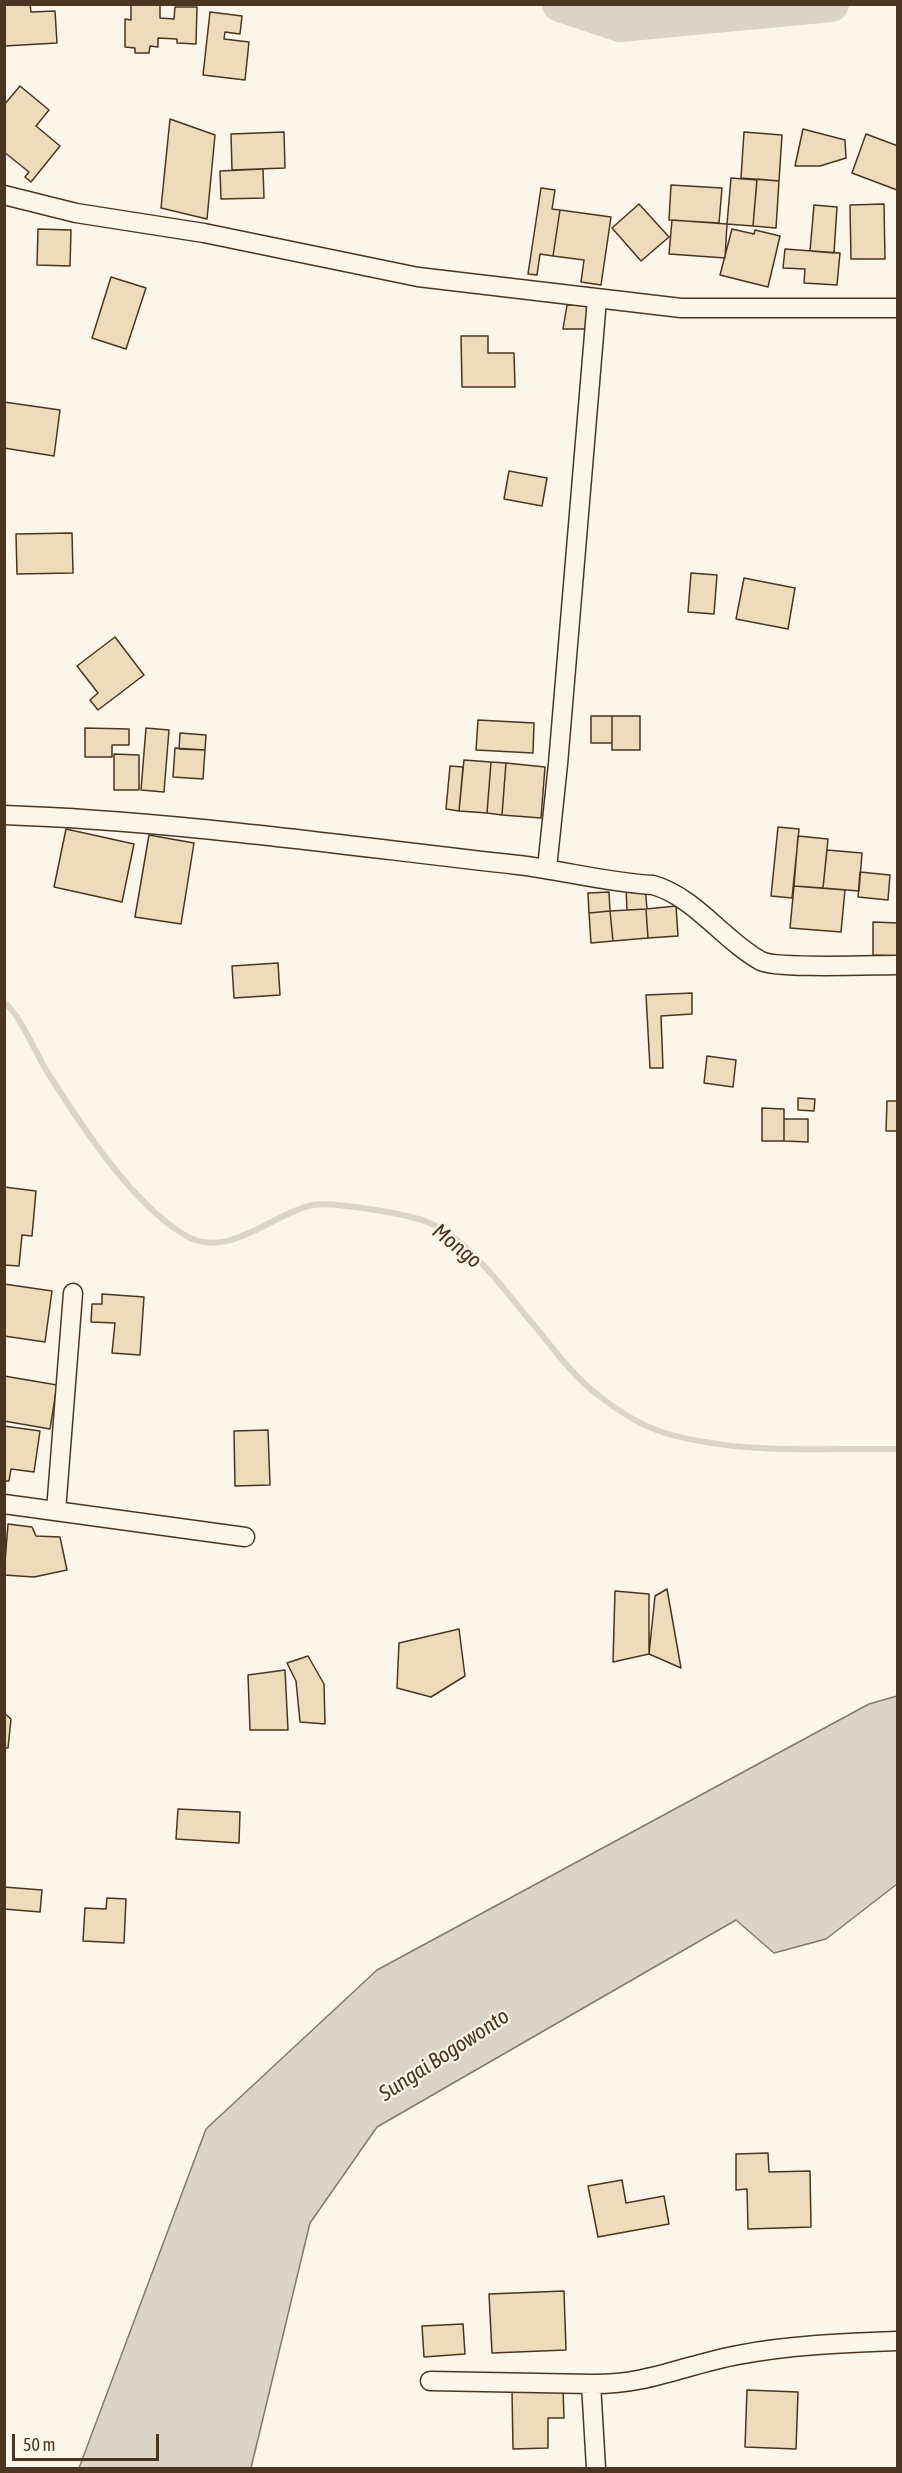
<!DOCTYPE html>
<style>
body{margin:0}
#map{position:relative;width:902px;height:2473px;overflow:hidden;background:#fbf6e9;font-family:"Asap Condensed",sans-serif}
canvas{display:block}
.frame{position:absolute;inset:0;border:6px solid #4a3520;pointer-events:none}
.scale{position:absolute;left:12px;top:2434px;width:147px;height:27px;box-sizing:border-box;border:3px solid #4a3520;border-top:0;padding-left:8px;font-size:18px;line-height:21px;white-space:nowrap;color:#4a3520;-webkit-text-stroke:4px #fbf6e9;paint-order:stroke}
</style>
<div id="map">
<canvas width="902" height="2473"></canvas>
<div class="frame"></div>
<div class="scale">50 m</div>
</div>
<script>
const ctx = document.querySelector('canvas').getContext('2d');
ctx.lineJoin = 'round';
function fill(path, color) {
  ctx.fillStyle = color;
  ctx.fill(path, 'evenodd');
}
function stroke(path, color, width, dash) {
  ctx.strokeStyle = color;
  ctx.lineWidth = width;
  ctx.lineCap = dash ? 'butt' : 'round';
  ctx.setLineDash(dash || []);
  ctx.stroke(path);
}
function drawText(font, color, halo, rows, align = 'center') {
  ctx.font = font + ' "Asap Condensed",sans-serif';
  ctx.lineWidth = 4.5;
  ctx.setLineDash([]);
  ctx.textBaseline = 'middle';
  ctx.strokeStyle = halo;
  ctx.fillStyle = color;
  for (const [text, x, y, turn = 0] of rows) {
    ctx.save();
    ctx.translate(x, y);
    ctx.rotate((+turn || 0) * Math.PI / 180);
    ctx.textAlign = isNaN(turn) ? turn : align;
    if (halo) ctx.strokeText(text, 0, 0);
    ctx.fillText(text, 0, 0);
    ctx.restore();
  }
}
const water = new Path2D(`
 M897 1696V1884L826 1939 774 1953 736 1920 377 2127 310 2223 251 2468H79L206 2129 377 1970 869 1704Z`);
fill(water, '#dcd4c6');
stroke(water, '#887966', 1.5);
stroke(new Path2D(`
 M4 1002C22 1017 35 1053 48 1073 81 1125 130 1201 183 1234 227 1262 269 1215 312 1205 331 1201 408 1214 427 1222 464 1235 502 1287 527 1317 549 1342 571 1375 598 1395 617 1410 642 1426 665 1433 740 1455 820 1448 898 1449`), '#dcd4c6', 6);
stroke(new Path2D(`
 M560 4 620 24 831 4`), '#dcd4c6', 36);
const building = new Path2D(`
 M4 4H30L31 12 55 11 57 43 4 46Z
 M131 4 160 5V18L174 19 175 7H197L196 44 177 43V39L158 38V47L150 46 149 53H135V48L125 47V19L131 20Z
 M210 12 242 16 240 34 225 32 224 39 249 42 245 80 203 75Z
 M20 86 49 110 36 126 60 146 31 182 25 177 29 172 4 152V105Z
 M170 119 215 135 207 219 161 208Z
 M803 129 845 140 846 158 820 166H795Z
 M284 132 285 168 232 170 231 134Z
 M744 132 782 135 779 181 741 178Z
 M866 134 898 146 897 190 852 173Z
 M263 169 264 198 221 199 220 171Z
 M731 178 757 180 753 226 727 224Z
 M757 179 779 181 776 228 753 226Z
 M671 185 722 188 719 223 669 220Z
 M541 188 555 190 552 209 560 210 553 256 540 254 537 275 528 274Z
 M639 204 669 237 641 261 612 228Z
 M884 204 885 259H851L850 205Z
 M814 205 837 207 834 253 810 251Z
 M560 210 611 217 601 285 581 282 584 260 553 256Z
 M672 220 727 224 725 258 669 254Z
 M38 229 71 230 70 266 37 265Z
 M732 229 754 234 755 230 780 236 768 287 720 275Z
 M785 249 840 253 837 285 804 283 805 269 783 268Z
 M111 277 146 288 126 349 92 338Z
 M567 305H591L586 329H563Z
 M461 336H488V353H514L515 387H462Z
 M4 402 60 410 54 456 4 448Z
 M509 471 547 478 542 506 504 499Z
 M72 533 73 573 17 574 16 534Z
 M691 573 717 575 714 614 688 612Z
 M744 578 795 588 788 629 736 619Z
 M115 637 144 675 98 710 90 700 98 693 77 666Z
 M591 716H612V743H591Z
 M612 716H640V750H612Z
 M478 720 534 723 533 753 476 750Z
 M85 728 129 729V745H112V757H85Z
 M146 728 169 730 164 792 141 790Z
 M180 733 206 735 205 750 179 749Z
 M175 748 205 750 203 779 173 777Z
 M114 754 139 755V790H114Z
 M464 760 491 762 487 813 459 811Z
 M491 762 506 763 502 815 487 813Z
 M506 763 545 767 541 818 502 815Z
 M450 766 463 767 459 811 446 809Z
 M778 827 799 829 792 898 771 896Z
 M66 829 134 844 122 902 54 887Z
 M149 835 194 843 181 924 135 917Z
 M798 836 828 839 823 888 794 886Z
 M827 850 862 853 859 891 823 888Z
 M860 872 890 875 888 900 858 897Z
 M645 886 647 909 627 910 626 888Z
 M794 886 845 890 841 932 790 928Z
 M609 892 610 911 589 913 588 893Z
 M676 906 678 936 648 938 646 909Z
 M646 909 648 938 613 941 610 911Z
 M610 911 613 941 591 943 589 913Z
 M873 922 898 923V956L873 955Z
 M278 963 280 995 234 998 232 966Z
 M692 993V1014L661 1016 663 1068H650L646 995Z
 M707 1056 736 1060 733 1087 704 1083Z
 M798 1098 815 1099 814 1111 798 1110Z
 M887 1101H898V1131H886Z
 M762 1108 784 1109V1141H762Z
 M784 1119H808V1142L784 1141Z
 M4 1187 36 1191 32 1236 22 1235 19 1266 4 1265Z
 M4 1284 52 1291 45 1342 4 1336Z
 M102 1294 144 1297 140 1355 112 1353 115 1323 91 1322 92 1304H102Z
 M4 1376 57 1385 50 1429 4 1421Z
 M4 1426 40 1431 34 1472 11 1469 9 1481H4Z
 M268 1430 270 1485 235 1486 234 1431Z
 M8 1524 32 1527 36 1536 60 1537 67 1570 34 1577 4 1575Z
 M667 1589 681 1668 649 1654 655 1596Z
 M615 1591 649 1594V1654L613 1662Z
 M459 1629 465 1676 431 1697 397 1688 399 1643Z
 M308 1656 324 1684 325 1724 300 1722 296 1681 287 1663Z
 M285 1670 288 1730H250L248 1675Z
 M4 1713 11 1719 8 1748H4Z
 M178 1809 240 1812 239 1843 176 1839Z
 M4 1887 42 1890 40 1912 4 1909Z
 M107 1898 126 1899 124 1943 83 1941 85 1908 106 1909Z
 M768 2153 769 2172 810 2171 811 2227 748 2229 747 2189 736 2190V2154Z
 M622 2180 626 2203 664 2196 669 2224 598 2237 588 2186Z
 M564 2291 566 2350 492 2353 489 2294Z
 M463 2324 465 2354 424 2357 422 2326Z
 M563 2389 564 2418H548V2448L513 2449 512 2390Z
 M747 2390 798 2392 796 2449 745 2447Z`);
fill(building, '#ecdcbc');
stroke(building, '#4a3520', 1.5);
const street = new Path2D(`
 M4 195 76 213 204 233 418 277 681 308H898
 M4 815C176 821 347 846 518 865 562 870 608 883 653 885 695 897 723 940 761 961 776 969 874 965 898 965
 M547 868 558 764 597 299
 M4 1504 245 1537
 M56 1511 73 1293
 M430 2381 591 2384
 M596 2468 591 2384C648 2385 684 2365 738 2355 790 2345 845 2343 898 2341`);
stroke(street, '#4a3520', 21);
stroke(street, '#fbf6e9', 18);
drawText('italic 22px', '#4a3520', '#fbf6e9', [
 ["Mongo",457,1246,39],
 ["Sungai Bogowonto",444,2055,-33]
]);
</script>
